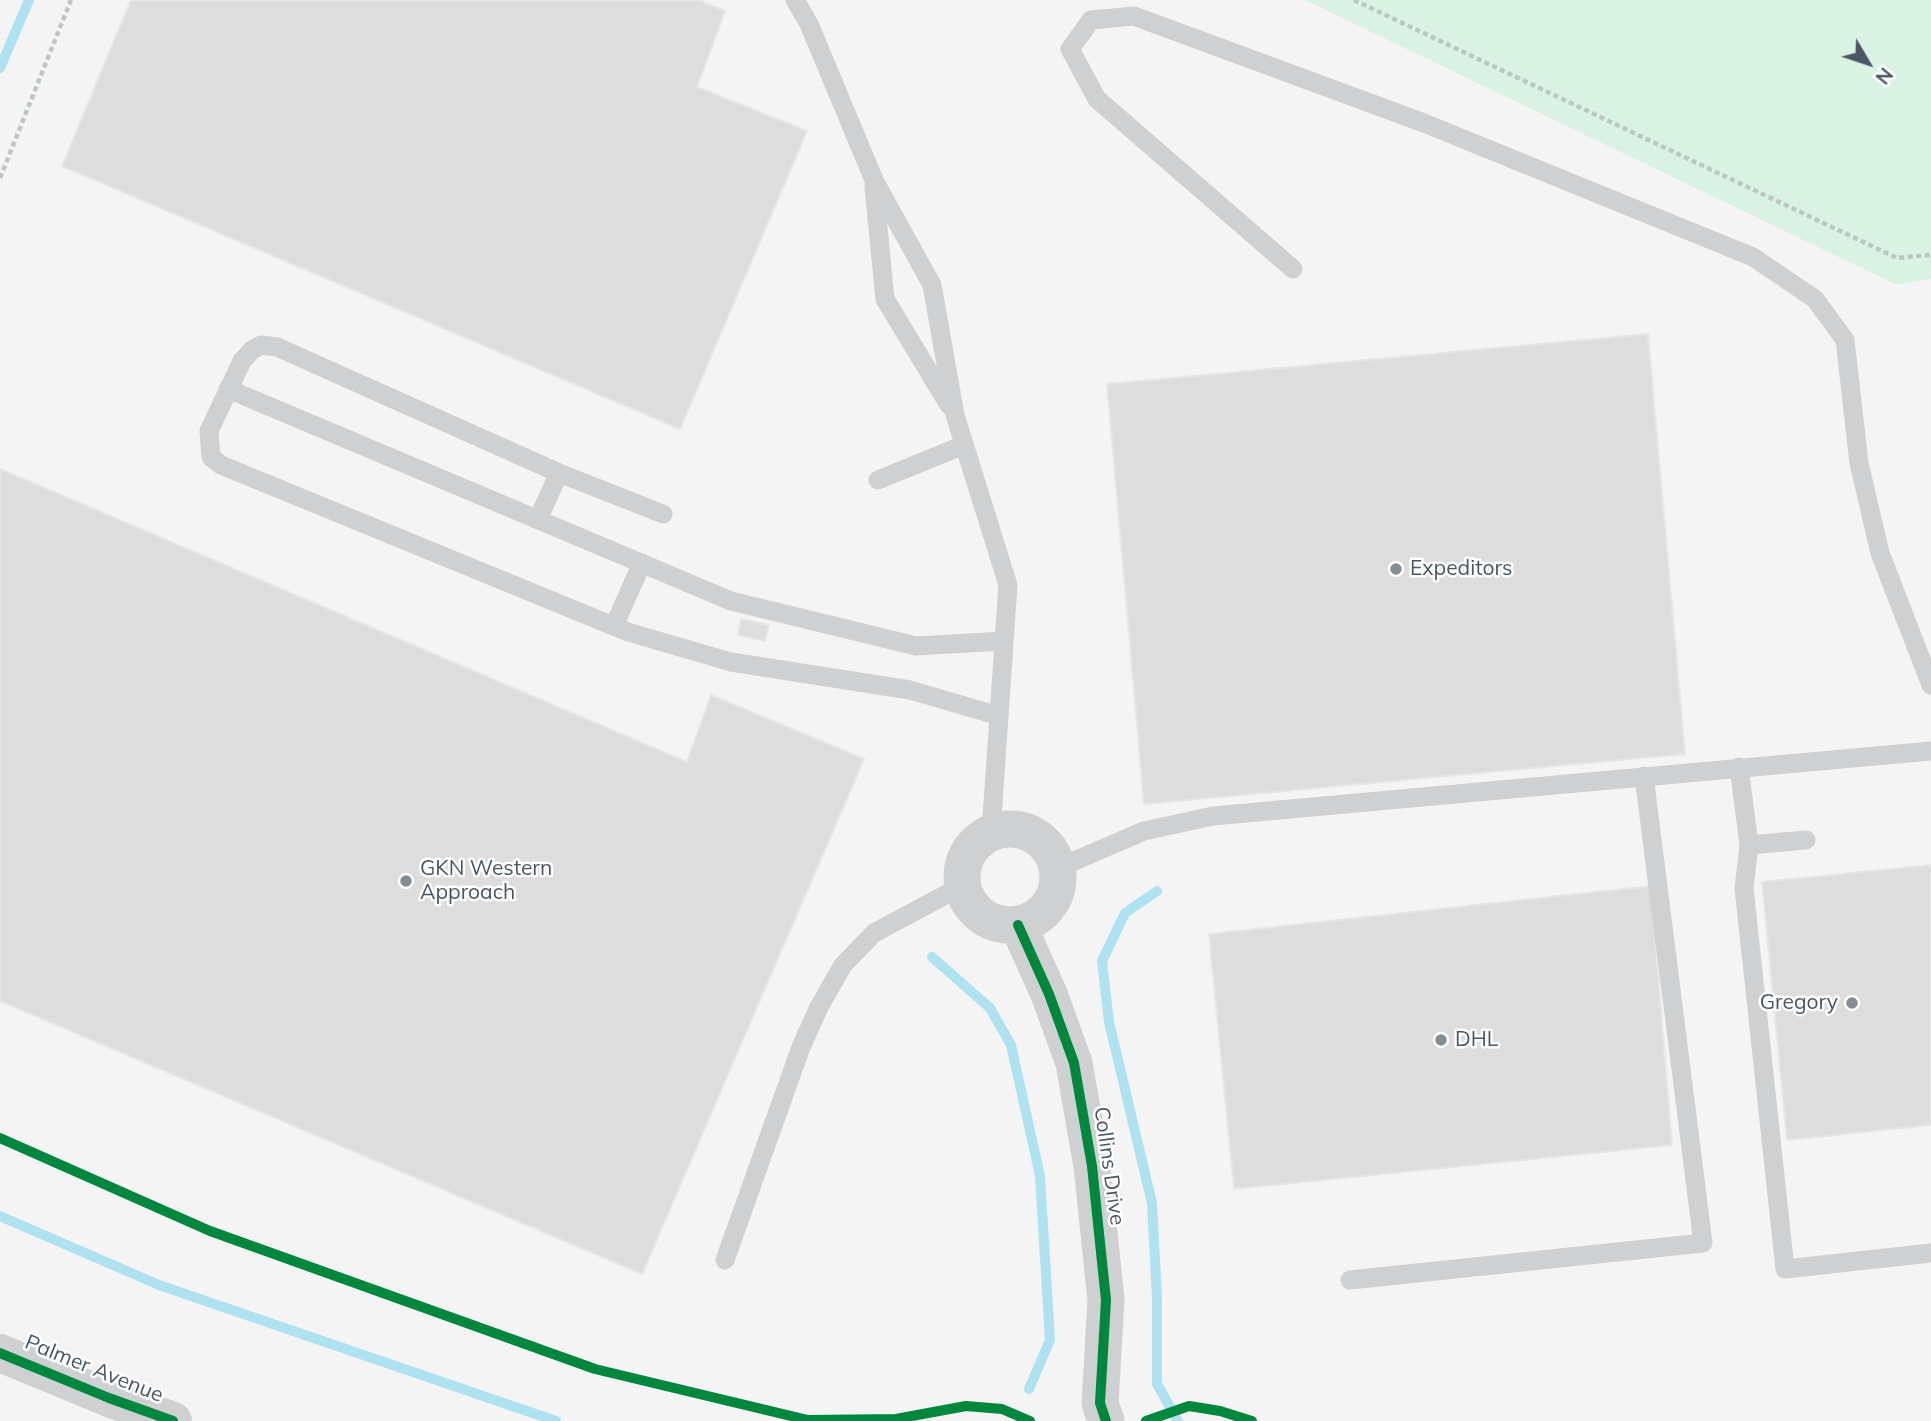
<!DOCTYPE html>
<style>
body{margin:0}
#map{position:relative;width:1931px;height:1421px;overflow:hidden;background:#f4f4f4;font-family:Mulish,sans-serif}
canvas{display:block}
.north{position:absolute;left:1833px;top:28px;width:70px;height:70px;-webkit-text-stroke:5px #fff;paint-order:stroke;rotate:129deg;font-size:19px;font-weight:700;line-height:28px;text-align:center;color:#4a5661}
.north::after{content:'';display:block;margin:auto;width:24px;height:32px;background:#4a5661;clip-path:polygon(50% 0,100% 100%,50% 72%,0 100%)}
</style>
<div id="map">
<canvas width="1931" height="1421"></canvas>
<div class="north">N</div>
</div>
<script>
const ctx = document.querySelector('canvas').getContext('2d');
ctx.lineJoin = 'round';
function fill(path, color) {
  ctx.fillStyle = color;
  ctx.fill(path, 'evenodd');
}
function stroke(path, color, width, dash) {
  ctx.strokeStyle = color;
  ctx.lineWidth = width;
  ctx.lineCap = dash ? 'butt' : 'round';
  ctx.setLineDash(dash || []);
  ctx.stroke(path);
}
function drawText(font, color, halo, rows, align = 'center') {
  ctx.font = font + ' Mulish,sans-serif';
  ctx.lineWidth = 5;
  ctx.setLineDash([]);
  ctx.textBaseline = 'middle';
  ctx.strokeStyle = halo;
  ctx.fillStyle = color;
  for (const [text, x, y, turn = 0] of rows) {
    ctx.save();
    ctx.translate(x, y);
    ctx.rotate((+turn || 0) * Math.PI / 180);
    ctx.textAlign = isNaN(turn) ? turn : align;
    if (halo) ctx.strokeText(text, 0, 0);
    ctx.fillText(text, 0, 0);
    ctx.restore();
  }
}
fill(new Path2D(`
 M1305 0H1931V279L1897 285Z`), '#d9f2e3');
stroke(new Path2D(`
 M0 68 29 0
 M1157 891 1125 913 1102 961 1109 1022 1152 1203 1157 1298V1384L1178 1421
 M932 957 990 1008 1011 1045 1040 1176 1050 1340 1029 1389
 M0 1216 159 1285 556 1421`), '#aee2f0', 10);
const building = new Path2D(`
 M131 0H698L725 11 697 87 807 131 680 429 62 166Z
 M1648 334 1685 754 1144 804 1107 384Z
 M0 469 687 762 711 695 864 759 642 1274 0 1001Z
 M741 619 769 625 765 641 738 635Z
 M1931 865V1125L1787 1140 1762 882Z
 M1651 886 1672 1145 1234 1189 1209 934Z`);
fill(building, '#ddddde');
stroke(building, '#e5e6e7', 2);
stroke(new Path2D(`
 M1354 0 1897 258 1931 255
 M0 178 71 0`), '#bcc7c4', 4.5, [5, 3.5]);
stroke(new Path2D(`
 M795 0 809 24 874 180 932 285 955 415 1008 585 991 832
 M874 187 885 299 949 405
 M1293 269 1097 99 1070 49 1091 20 1134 16 1424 123 1753 257 1815 299 1845 340 1859 463 1880 553 1931 685
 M228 389 731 601 916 646 1004 641
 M559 473 663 514
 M878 480 964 445
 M538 519 559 473 277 347 261 345 252 350 242 361 209 431 211 457 221 465 628 632 731 662 910 690 999 716
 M614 626 642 563
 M1739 767 1749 845 1744 888 1785 1269 1931 1253
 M1749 845 1806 840
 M1058 868 1144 831 1213 816 1931 751
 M725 1260 801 1047 819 1007 843 965 874 933 962 886
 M1350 1280 1703 1243 1644 776`), '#ced0d2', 19);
stroke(new Path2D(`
 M962 877a48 48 0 1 1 96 0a48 48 0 1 1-96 0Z
 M1018 925 1049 994 1074 1063 1092 1166 1106 1300 1100 1403 1106 1421`), '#ced0d2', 37);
stroke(new Path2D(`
 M0 1353 109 1398 173 1421`), '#ced0d2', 38);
stroke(new Path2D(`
 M1018 925 1049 994 1074 1063 1092 1166 1106 1300 1100 1403 1106 1421
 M0 1138 210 1231 595 1369 808 1420 896 1419 966 1406 1002 1409 1030 1421
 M0 1353 109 1398 173 1421
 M1146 1421 1189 1406 1220 1411 1252 1421`), '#00873e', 10);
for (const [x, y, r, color] of [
 [1396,569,7,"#868d94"],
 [406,881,7,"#868d94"],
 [1852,1003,7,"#868d94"],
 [1441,1040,7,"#868d94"]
]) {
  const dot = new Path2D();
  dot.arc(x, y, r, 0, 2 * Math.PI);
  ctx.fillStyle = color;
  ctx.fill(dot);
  stroke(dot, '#fff', 2.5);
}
drawText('21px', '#4a5661', '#fff', [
 ["Expeditors",1410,569],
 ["GKN Western",420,869],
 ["Approach",420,893],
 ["Gregory",1838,1003,"right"],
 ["DHL",1455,1040]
], 'left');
drawText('21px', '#4a5661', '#fff', [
 ["Collins Drive",1109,1166,82],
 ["Palmer Avenue",94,1369,22]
]);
</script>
